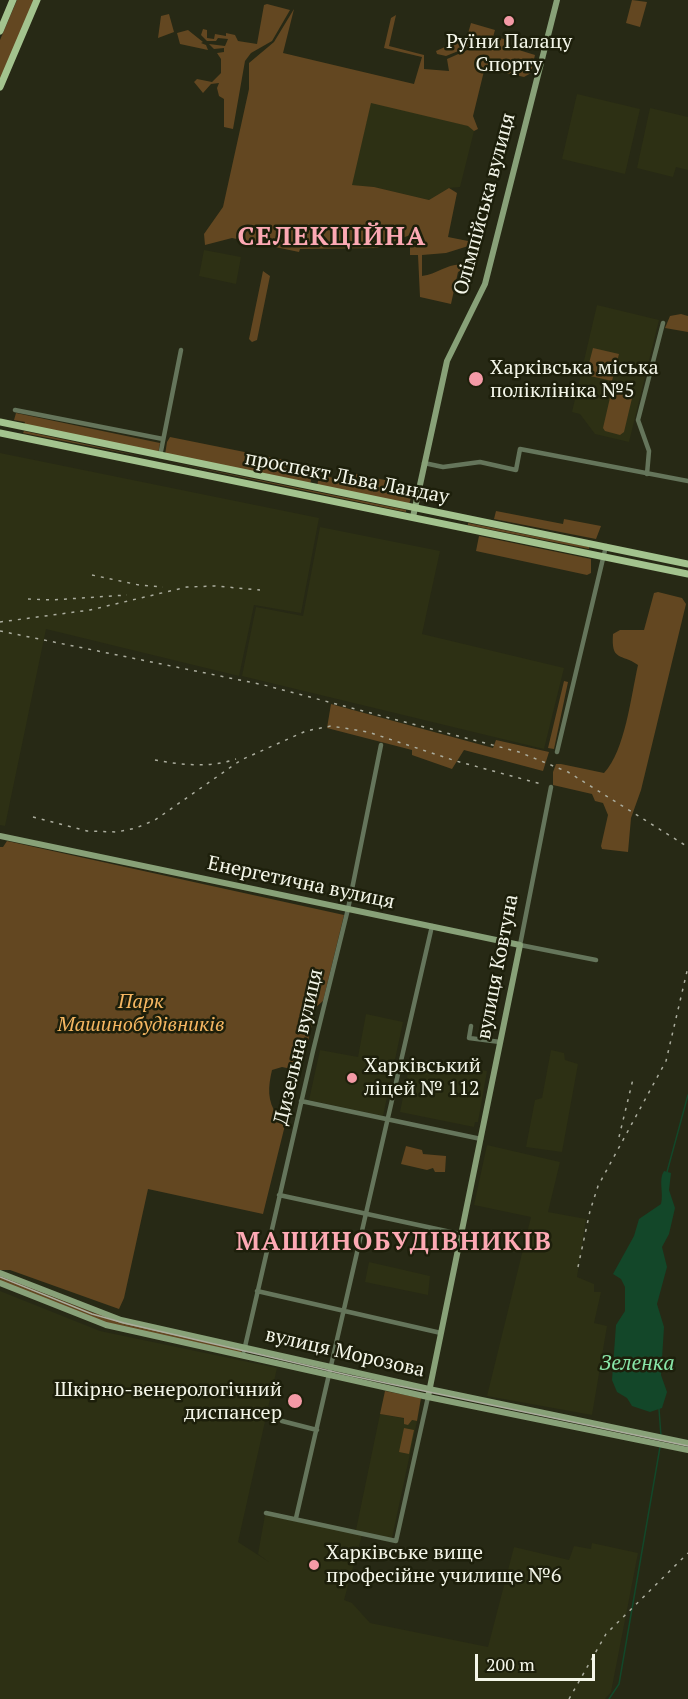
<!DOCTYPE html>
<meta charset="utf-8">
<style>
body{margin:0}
#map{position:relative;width:688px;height:1699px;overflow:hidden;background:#272915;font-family:"PT Serif",serif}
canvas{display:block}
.scale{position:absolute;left:475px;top:1654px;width:120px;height:27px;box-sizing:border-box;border:3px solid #f4f6e9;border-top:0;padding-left:8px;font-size:18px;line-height:21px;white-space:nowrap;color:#f4f6e9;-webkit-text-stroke:4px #1d1f0b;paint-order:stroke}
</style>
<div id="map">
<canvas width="688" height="1699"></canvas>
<div class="scale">200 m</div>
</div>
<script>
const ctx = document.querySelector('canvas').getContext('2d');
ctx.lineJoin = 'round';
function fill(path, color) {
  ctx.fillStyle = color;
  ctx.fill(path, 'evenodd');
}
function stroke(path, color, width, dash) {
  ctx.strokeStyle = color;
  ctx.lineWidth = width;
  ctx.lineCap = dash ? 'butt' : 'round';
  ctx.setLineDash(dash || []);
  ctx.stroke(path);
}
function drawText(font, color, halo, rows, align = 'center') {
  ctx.font = font + ' "PT Serif",serif';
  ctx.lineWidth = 5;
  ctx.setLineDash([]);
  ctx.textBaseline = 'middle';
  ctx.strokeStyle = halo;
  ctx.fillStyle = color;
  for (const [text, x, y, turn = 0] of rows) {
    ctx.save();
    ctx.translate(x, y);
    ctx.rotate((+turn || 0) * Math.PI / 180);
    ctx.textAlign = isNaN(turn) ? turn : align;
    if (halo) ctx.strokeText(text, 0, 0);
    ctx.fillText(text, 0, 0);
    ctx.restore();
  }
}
fill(new Path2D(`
 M577 94 640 109 625 174 562 159Z
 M371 102 469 126 474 131 460 187 449 188 429 200 374 187 351 185Z
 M650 108 688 117V170L676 167 673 177 637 168Z
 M204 250 241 257 236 284 199 276Z
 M597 305 659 320 629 442 595 434 580 414 572 412Z
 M0 453 319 518 301 613 254 605 239 676 46 629 5 826 0 825Z
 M320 527 440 551 422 634 564 668 544 749 242 676 256 607 303 616Z
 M366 1014 403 1022 383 1116 309 1100 320 1050 358 1057Z
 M551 1050 564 1053 565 1060 578 1064 562 1152 526 1147 535 1100 542 1098Z
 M441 1061 487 1071 478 1122H475L474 1127 400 1112 409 1067 437 1071Z
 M487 1145 560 1162 548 1212 586 1219 577 1277 594 1284V1292H601L594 1323 607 1326 592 1415 487 1396 531 1217 474 1205Z
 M369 1262 430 1276 428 1295 365 1282Z
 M0 1291 100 1331 277 1368 238 1542 269 1562 258 1554 265 1515 362 1535 344 1600 352 1603 370 1623 488 1647 514 1547 569 1560 574 1546 591 1549 592 1543 638 1553 611 1692 605 1699H0Z
 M380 1414 417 1421 392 1538 356 1530Z`), '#2d3014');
fill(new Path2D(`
 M17 0H34L0 81V40Z
 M632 0 647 2 640 27 626 23Z
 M267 4 290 10 272 41 251 53 245 61 233 129 224 127V99L219 96 217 88 219 83 211 84 203 93 194 82 197 79 212 82 221 73V59L217 53 224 52V48L214 49 209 44 225 46 228 39 218 38 216 41H207L201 35 203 29 207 30V38L214 39 215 34 226 36V33L235 35 238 41 257 44 264 5Z
 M294 9 283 53 414 84 422 57 384 48 391 18 396 15 389 46 424 55V69L449 71 447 59 497 37 507 40 509 47 535 55 531 73 524 77 489 69 484 71 473 116 478 129 474 131 468 126 371 103 352 185 374 187 429 200 449 188 457 193 448 237 478 243 446 253 422 255V276C440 274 450 260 469 266L458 272 451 304 420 297 418 255H410V235L377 248 300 249 299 252 232 238 205 245 204 234 223 207 249 89V63L274 42Z
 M169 14 174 32 158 38 161 16Z
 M471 23 495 30 493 37 446 56 437 54 436 51 467 37Z
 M188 30 203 42 201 43 206 45 208 50 180 44 177 33Z
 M263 271 270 276 257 340 252 342 249 339Z
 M681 314 688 316V332L665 328 670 316Z
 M593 348 619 354 612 381 586 375Z
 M618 386 633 394 624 432 620 435 605 431 603 428 612 389Z
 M16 413 160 443 158 454 24 425 25 422 14 420Z
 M24 431 145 457 23 433Z
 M170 437 314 466 310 485 300 483 298 480 278 479 165 455 167 442Z
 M165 461 406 510V512Z
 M346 472 414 486 409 505 317 487 319 475 344 480Z
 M496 511 563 524 564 519 601 526 596 539 494 519Z
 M468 523 589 547V549L468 525Z
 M479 536 591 559V573L587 575 476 551Z
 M658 592 682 598 686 604 641 790 631 818 628 852 602 849 601 846 608 815 603 803 595 801 592 794 553 785V772L556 764H561L604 773C625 751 631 696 638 665 621 653 611 662 613 634L620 630H644L654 593Z
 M564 681 568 682 554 749 548 748Z
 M331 704 493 748 496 740 549 752 543 771 464 750 452 769 412 755V750L327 728Z
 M7 841 344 915 323 1001 316 1007 301 1071 282 1067 272 1070C268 1087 267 1101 277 1115L287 1117 263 1214 148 1189 124 1298 119 1309 10 1270H0V847H3Z
 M406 1146 422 1150 423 1154 446 1156 445 1172H435L433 1168 427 1170 401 1164Z
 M0 1276 94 1313 242 1348 241 1354 106 1323 0 1282Z
 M385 1391 421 1398 417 1421 412 1420 408 1425 404 1424V1418L380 1414Z
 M404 1428 414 1430 409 1454 399 1452Z`), '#634721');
fill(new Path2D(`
 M664 1171 671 1173 669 1190 675 1208 669 1234 662 1247 667 1267 657 1304 664 1327 661 1375 667 1392 662 1408 650 1412 632 1406 627 1398 617 1392 612 1380 616 1325 625 1311V1287L621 1279 613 1274 634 1236 639 1219 661 1204C664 1193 658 1180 664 1171Z`), '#134729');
stroke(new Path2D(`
 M667 1172 688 1095
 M659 1409 661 1436
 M609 1699 619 1684 660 1447`), '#134729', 1.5);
stroke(new Path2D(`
 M15 410 163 439
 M160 456 181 350
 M424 463 443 467 480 462 516 470 520 449 688 481
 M647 474 649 451 638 420 663 323
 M557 752 606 546
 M551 787 520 945 596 960
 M471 1026 469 1038 500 1042
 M301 1101 481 1139
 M279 1195 460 1234
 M257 1291 441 1333
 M244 1351 313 1051 348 909 381 745
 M282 1421 317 1430
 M266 1513 396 1541 428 1397
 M296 1518 432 926`), '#65755b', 4.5);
stroke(new Path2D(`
 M413 517 447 361 485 284 557 0
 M0 836 520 945 428 1397
 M0 1273 121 1320 429 1389 688 1443
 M0 1283 106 1325 428 1397 688 1450`), '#88a178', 6);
stroke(new Path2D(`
 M0 31 13 0
 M0 87 37 0
 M0 422 688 564
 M0 433 688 574`), '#a3c38e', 7);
stroke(new Path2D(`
 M0 1277 92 1314 124 1323 352 1376 688 1446`), '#abad9e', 1.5);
stroke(new Path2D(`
 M92 575 139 585 163 587
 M28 599 52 600 127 595
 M0 622 90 610 187 587 215 586 260 590
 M0 631 264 685 519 752 568 772 688 847
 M155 760C182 765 210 768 236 759
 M33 817 87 831 117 832 136 828 155 820 241 760 306 731 331 726 368 732 456 761 541 784
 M619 1137 633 1079
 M578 1267 590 1211 598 1186 666 1061 688 967
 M569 1699 606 1634 688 1553`), '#abad9e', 1.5, [3, 6]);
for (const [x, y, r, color] of [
 [509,21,6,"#f49aa6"],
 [476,379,8,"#f49aa6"],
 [352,1078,6,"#f49aa6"],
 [295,1401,8,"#f49aa6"],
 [314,1565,6,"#f49aa6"]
]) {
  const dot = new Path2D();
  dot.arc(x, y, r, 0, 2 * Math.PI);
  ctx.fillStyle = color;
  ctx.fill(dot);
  stroke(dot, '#1d1f0b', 2);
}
drawText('20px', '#f4f6e9', '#1d1f0b', [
 ["Руїни Палацу",509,42,"center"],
 ["Спорту",509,65,"center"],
 ["Харківська міська",490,368],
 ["поліклініка №5",490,391],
 ["Харківський",364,1066],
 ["ліцей № 112",364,1089],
 ["Шкірно-венерологічний",282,1390,"right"],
 ["диспансер",282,1413,"right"],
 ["Харківське вище",326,1553],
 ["професійне училище №6",326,1576]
], 'left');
drawText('20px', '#f4f6e9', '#1d1f0b', [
 ["Олімпійська вулиця",485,204,-75],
 ["проспект Льва Ландау",347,478,11],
 ["Енергетична вулиця",301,883,12],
 ["вулиця Ковтуна",498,967,-79],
 ["Дизельна вулиця",299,1047,-77],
 ["вулиця Морозова",345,1353,13]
]);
drawText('italic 20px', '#f6b762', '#1d1f0b', [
 ["Парк",141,1002],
 ["Машинобудівників",141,1025]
]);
drawText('italic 21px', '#88e6a8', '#1d1f0b', [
 ["Зеленка",637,1364]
]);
ctx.letterSpacing = '1.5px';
drawText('bold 26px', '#fda9b4', '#1d1f0b', [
 ["СЕЛЕКЦІЙНА",332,238],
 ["МАШИНОБУДІВНИКІВ",394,1243]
]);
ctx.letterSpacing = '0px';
</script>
